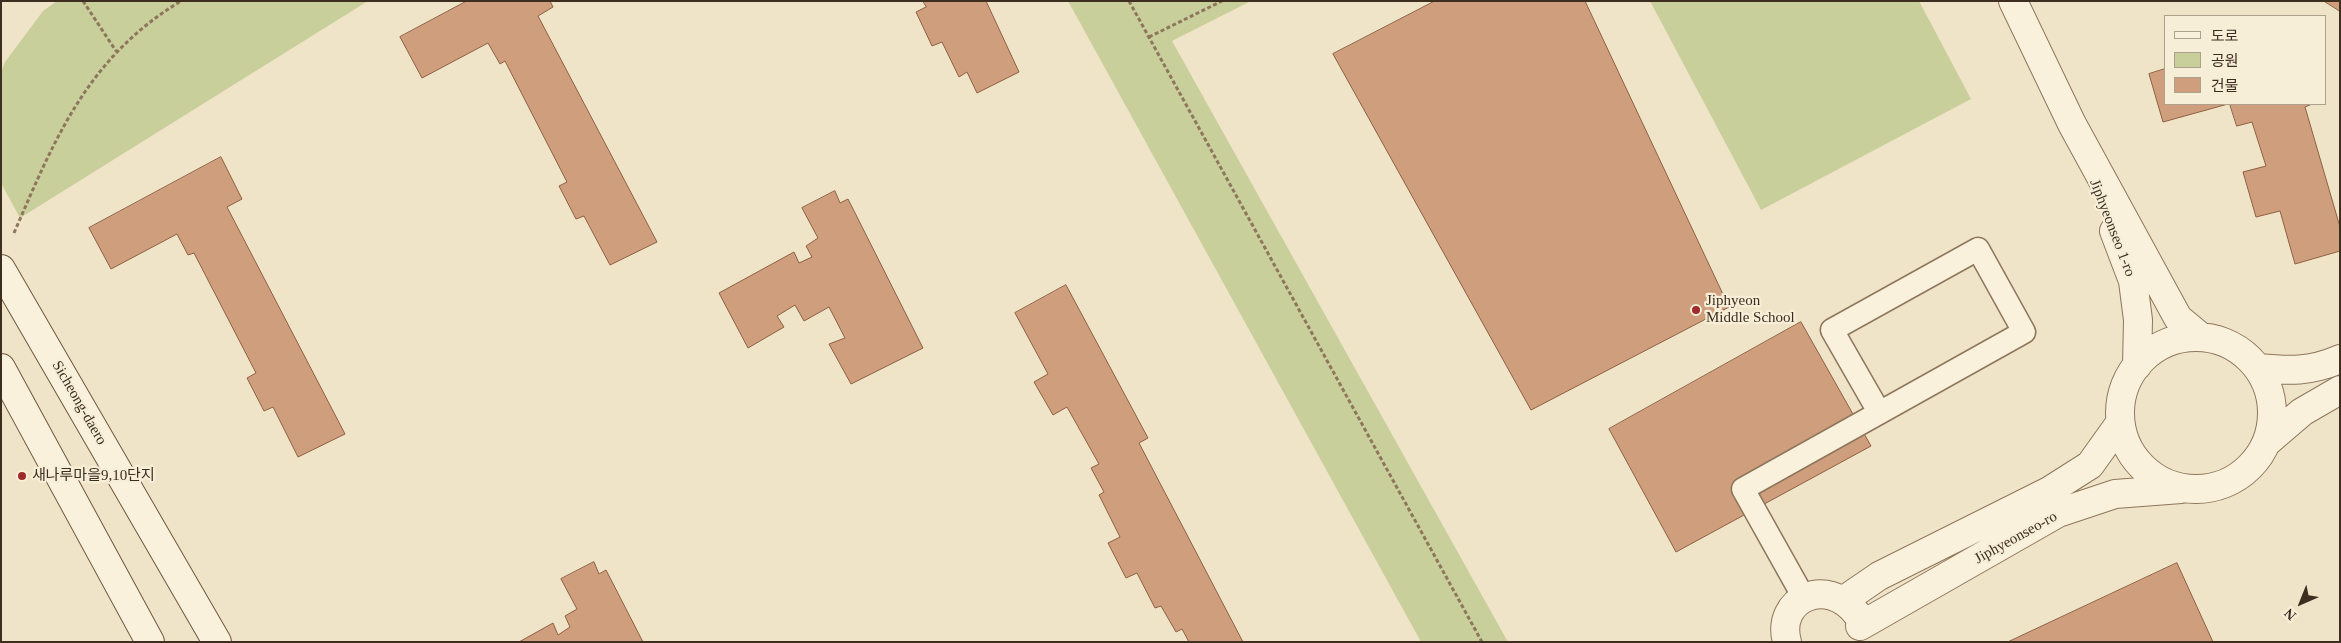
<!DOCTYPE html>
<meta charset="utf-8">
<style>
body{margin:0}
#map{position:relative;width:2341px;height:643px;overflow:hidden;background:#f0e4c8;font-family:"Times New Roman","Noto Sans KR",serif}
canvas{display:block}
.frame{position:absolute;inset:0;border:2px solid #3d2e20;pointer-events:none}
.legend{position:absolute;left:2164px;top:15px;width:162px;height:90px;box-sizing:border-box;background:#f7eed8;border:1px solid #ada18e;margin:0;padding:6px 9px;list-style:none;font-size:15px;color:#3d2e20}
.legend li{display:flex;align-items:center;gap:10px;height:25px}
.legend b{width:25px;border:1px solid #ada18e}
.north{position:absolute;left:2276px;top:578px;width:50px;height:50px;-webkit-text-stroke:4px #f7eed8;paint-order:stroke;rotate:224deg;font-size:14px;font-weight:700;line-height:20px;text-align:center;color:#3d2e20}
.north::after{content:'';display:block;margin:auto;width:18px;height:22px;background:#3d2e20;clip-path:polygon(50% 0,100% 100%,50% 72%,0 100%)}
</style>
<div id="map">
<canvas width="2341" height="643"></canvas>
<div class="frame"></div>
<ul class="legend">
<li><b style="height:6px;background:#faf1dc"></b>도로</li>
<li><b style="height:14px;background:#c9cf9b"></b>공원</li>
<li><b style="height:14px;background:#cf9f7d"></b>건물</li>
</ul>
<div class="north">N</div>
</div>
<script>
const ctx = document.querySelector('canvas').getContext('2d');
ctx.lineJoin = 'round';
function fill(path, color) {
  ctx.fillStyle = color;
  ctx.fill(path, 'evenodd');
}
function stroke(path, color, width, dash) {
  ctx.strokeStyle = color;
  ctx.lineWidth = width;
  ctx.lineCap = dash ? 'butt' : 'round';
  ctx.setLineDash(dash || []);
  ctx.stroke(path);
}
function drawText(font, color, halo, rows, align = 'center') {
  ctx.font = font + ' "Times New Roman","Noto Sans KR",serif';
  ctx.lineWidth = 4.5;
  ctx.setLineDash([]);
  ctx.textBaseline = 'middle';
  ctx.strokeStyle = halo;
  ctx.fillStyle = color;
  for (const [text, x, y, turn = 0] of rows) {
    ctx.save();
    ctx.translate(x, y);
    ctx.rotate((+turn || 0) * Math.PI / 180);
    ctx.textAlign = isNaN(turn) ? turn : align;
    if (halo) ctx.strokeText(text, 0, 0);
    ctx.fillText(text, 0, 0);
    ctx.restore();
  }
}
fill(new Path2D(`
 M57 1H368L20 218 1 183V72L5 62 43 11Z
 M1068 1H1251L1172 41 1508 642H1421Z
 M1650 1H1919L1971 99 1761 210Z`), '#c9cf9b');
const building = new Path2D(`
 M467 1H550L553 7 538 16 657 242 610 265 584 216 576 219 559 186 567 182 505 61 500 64 488 43 422 78 400 37Z
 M923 1H986L1019 72 977 93 967 72 959 77 942 42 932 46 916 12 926 7Z
 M1435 1H1585L1729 307 1531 410 1333 54Z
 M2324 1H2340V11Z
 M2165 69V104H2228L2163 122 2149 74Z
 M2230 104H2312L2305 107 2340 227V251L2295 264 2280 211 2256 217 2243 172 2266 166 2252 122 2237 126Z
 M221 157 242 199 227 207 345 434 298 457 273 407 264 411 247 378 256 373 194 253 188 255 177 234 111 269 89 228Z
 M835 191 840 203 848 199 923 348 851 384 829 344 845 338 829 307 804 321 795 305 777 316 784 327 748 348 719 293 794 252 799 263 812 257 806 246 818 238 802 208Z
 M1066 285 1148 438 1139 443 1243 642H1189L1182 629 1176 632 1161 606 1155 608 1137 573 1126 578 1108 543 1120 537 1099 495 1104 492 1091 468 1099 464 1067 407 1053 415 1034 382 1048 374 1015 313Z
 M1801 322 1871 446 1676 552 1609 429Z
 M594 562 599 574 606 570 643 642H519L553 623 558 635 570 627 565 616 577 609 561 579Z
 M2177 563 2213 642H2008Z`);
fill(building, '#cf9f7d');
stroke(building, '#8d5f41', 1);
const lane = new Path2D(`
 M1804 598 1743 489 2024 332 1978 249 1832 330 1879 412`);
const street = new Path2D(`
 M2013 1 2072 124 2178 318 2201 337
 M2114 231 2133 281 2138 320 2137 366
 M2120 413a76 76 0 1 1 152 0a76 76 0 1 1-152 0Z
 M2258 368C2289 371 2310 372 2340 359
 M2267 442 2302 412 2340 390
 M1844 600 1879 576 2049 491 2090 465 2120 423
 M1860 626 2058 513 2115 494 2181 489
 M1787 642C1775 599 1827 575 1857 614`);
const secondary = new Path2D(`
 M1 269 217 642
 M1 368 150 642`);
stroke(lane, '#8d765c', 25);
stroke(street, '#8d765c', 30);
stroke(secondary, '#6f573f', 30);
stroke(new Path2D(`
 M83 1 116 51
 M1129 1 1482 642
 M1149 37 1222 1
 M14 233C55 138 88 57 181 1`), '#8d765c', 3, [4, 2.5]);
stroke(lane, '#faf1dc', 22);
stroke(street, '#faf1dc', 28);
stroke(secondary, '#faf1dc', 28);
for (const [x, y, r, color] of [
 [1696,310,5,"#9e2a2b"],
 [22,476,5,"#9e2a2b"]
]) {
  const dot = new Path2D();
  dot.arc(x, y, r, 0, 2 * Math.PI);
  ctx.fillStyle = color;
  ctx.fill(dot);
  stroke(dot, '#f7eed8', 2);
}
drawText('15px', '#3d2e20', '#f7eed8', [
 ["Jiphyeonseo 1-ro",2112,228,69],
 ["Sicheong-daero",79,403,60],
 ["Jiphyeonseo-ro",2016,538,-29]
]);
drawText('15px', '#3d2e20', '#f7eed8', [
 ["Jiphyeon",1706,301],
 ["Middle School",1706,318],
 ["새나루마을9,10단지",32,476]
], 'left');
</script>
